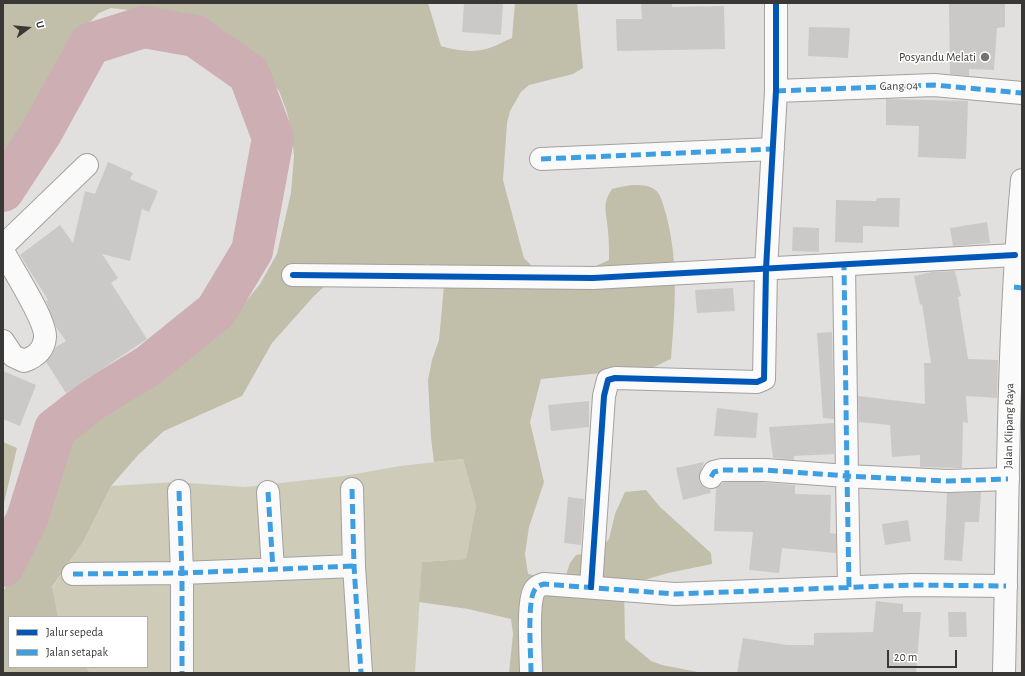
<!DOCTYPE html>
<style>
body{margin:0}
#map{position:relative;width:1025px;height:676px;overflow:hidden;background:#e2e0de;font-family:"Alegreya Sans",sans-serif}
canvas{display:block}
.frame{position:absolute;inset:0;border:4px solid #393837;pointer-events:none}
.legend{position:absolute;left:8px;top:616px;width:140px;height:52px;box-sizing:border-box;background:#fff;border:1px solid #b0afaf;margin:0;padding:5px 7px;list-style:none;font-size:12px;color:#393837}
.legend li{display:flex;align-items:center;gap:8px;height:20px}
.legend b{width:20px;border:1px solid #b0afaf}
.north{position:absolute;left:8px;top:8px;width:40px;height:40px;-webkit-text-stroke:3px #fff;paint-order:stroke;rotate:74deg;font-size:11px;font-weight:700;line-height:16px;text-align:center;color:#393837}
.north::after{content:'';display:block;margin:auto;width:14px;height:18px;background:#393837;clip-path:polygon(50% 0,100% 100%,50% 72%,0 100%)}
.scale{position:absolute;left:887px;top:650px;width:70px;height:18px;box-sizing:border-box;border:2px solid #393837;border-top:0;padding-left:5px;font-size:12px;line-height:14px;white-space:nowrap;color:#393837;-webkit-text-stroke:3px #fff;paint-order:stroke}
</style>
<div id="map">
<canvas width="1025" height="676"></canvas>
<div class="frame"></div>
<ul class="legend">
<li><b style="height:5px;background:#0057b8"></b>Jalur sepeda</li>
<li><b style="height:5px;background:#3e9ee2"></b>Jalan setapak</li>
</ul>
<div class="north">U</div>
<div class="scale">20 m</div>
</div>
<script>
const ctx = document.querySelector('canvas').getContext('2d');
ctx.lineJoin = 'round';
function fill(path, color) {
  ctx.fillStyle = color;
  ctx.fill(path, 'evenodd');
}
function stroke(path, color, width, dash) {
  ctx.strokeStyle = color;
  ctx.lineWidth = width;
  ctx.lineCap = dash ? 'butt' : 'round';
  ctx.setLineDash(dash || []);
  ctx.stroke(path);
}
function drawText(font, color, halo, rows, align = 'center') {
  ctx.font = font + ' "Alegreya Sans",sans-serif';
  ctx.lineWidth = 3;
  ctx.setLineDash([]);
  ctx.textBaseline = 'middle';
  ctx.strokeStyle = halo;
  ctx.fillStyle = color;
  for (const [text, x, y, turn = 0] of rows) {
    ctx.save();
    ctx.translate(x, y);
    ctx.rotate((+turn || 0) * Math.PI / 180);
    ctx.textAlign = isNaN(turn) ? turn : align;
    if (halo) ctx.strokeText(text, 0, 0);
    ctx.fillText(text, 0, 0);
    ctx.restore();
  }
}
fill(new Path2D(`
 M463 459 476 506 466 559 422 562 415 673H90L86 667H147V617H58L52 588 83 542 111 486 175 482 245 487 343 476 400 466Z`), '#ceccb8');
fill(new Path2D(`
 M3 3H428L441 46C454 50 472 53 486 49 495 47 504 41 512 38L515 3H577L583 68 573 74 529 85 521 92 510 111 507 123 503 180 521 247 524 258 533 267 587 270 609 260C609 250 609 241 608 231 607 213 601 205 612 189 624 186 643 182 654 189 662 194 663 206 666 214 679 263 675 309 671 359L652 368 541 379 530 422 544 482 529 527 525 554 528 574 564 581 570 563 576 555 598 552 609 539 615 514 625 492 646 490 660 507 711 553 712 564 668 573 624 586 625 639 651 661 662 665 703 673H509L513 634 511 619 468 609 419 602 422 562 466 559 476 506 463 459 434 462 431 438 428 380 432 360 439 340 444 286 441 275 429 264 338 274 314 296 272 343 242 396 164 431 139 454 111 486 83 542 52 587 58 617H9V667H86L90 673H3V591L21 565 46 513 60 447 113 400 172 373 205 338 215 333 232 319 260 284 277 254 291 193 294 157 292 134 287 112 279 91 261 66 214 37 162 14 111 8 99 13 64 48 55 70 3 162Z
 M3 442 17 448 3 507Z`), '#c1bea9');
stroke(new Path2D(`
 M3 191 41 133 90 44 144 27 195 36 249 74 273 138 252 251 216 311 148 366 92 400 55 429 27 519 3 566`), '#ccaeb3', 42);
fill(new Path2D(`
 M464 3H503L501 35 462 32Z
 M641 3H672V7L724 6 725 49 617 51 616 19H642Z
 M1005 3V27L997 28 994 70 969 69V76L950 74 949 4Z
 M809 27 850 28 848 58 808 56Z
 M886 99 968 101 966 159 918 157 919 126 886 125Z
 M108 162 133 173 130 179 158 191 149 212 142 209 130 261 102 254 118 278 111 283 147 339 66 393 46 362 56 347 66 341 56 327 46 301 48 300 20 255 60 225 73 243 85 191 95 194Z
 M877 198H900L899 227 863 226V243L835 242 836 200 876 201Z
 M987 222 990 243 953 246 950 228Z
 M793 227 819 228V252L792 251Z
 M955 271 961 296 958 297 968 359 998 360 997 398 966 396 968 423 963 422 962 468 920 467V455L892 457 890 425 859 422 858 396 925 404 924 363H931L922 304 920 305 914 276 932 272Z
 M733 288 735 311 697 313 695 290Z
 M832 332 834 419 823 418 817 333Z
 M3 371 36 385 20 426 3 419Z
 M589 401V427L551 431 548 405Z
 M717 408 758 413 756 438 714 436Z
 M834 423V454L794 456V460L773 458 769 427Z
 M704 462 699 477 700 483 704 487 710 489 711 493 683 500 676 468Z
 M759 482 795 485V494L831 495 830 533 836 534V553L782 548 779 573 749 570 753 532 714 531 716 488 724 482Z
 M981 492 979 522H965L962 561 944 560 947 493Z
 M568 497 584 499 581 545 564 543Z
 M908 520 911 541 885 545 882 524Z
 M876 601 903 604V612H921L916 673H737L743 638 787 645H814V633L873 632Z
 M948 612H966L967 637H949Z`), '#cbc9c8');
const minor = new Path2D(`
 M776 91 934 85 1022 93
 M541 159 773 149
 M3 246 87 165
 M3 251C12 268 46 320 45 337 44 351 35 357 24 361L13 356 3 341
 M293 275 593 278 1015 255
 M711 477 714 472 722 470H765L847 476 844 265
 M352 489 354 566 361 673
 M179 491 182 573V673
 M268 492 273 569
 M73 574 182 573 354 566
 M591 587 604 396 608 380 615 378 757 382 764 379 766 269 776 91V3
 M849 587 847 476 948 481 1008 479
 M531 673C531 655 527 605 534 591 536 587 540 585 544 584L675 594 912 585 1006 586`);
const major = new Path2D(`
 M1004 673C1008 509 1007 344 1022 180`);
stroke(minor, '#a2a19f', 24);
stroke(major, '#a2a19f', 24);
stroke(minor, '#fbfafa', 22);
stroke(major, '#fbfafa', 22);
stroke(new Path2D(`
 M776 91 934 85 1022 93
 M541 159 773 149
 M1014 287 1022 288
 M711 477 714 472 722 470H765L847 476 844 265
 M352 489 354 566 361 673
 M179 491 182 573V673
 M268 492 273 569
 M73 574 182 573 354 566
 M849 587 847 476 948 481 1008 479
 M531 673C531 655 527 605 534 591 536 587 540 585 544 584L675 594 912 585 1006 586`), '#3e9ee2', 5, [10, 5]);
stroke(new Path2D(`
 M293 275 593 278 1015 255
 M591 587 604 396 608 380 615 378 757 382 764 379 766 269 776 91V3`), '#0057b8', 6);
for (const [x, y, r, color] of [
 [985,57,5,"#747371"]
]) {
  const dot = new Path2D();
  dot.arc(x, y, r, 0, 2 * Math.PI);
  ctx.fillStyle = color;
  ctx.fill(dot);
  stroke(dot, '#fff', 1.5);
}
drawText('12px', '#393837', '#fff', [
 ["Posyandu Melati",976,57]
], 'right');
drawText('12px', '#393837', '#fff', [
 ["Gang 04",899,86,-1],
 ["Jalan Klipang Raya",1009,426,-89]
]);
</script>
